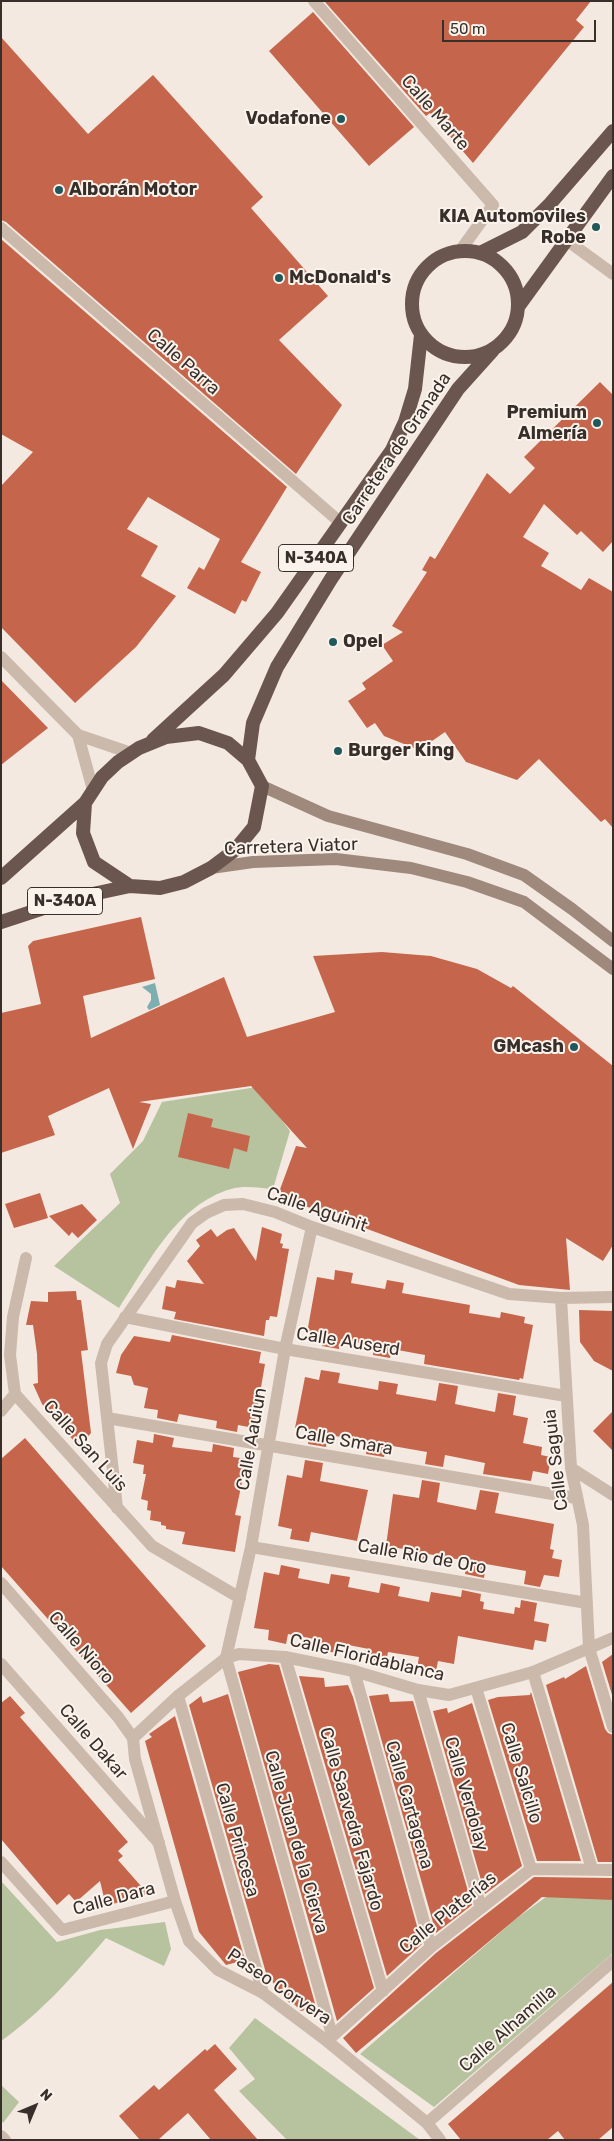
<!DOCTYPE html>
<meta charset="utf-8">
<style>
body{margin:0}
#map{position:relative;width:614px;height:2141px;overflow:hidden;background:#f3e9e0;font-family:Rubik,sans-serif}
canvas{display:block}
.frame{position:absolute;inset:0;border:2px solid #392f2a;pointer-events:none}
.north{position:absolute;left:10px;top:2081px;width:50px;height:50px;-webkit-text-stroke:4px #faf3ec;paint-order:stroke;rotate:45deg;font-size:14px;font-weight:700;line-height:20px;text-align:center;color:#392f2a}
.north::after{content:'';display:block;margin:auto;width:18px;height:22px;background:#392f2a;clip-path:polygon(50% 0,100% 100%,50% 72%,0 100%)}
.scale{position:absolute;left:442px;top:20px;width:154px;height:22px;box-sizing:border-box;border:2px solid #392f2a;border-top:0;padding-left:6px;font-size:15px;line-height:18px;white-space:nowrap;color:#392f2a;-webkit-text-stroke:4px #faf3ec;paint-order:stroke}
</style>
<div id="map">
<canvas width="614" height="2141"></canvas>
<div class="frame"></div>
<div class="north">N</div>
<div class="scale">50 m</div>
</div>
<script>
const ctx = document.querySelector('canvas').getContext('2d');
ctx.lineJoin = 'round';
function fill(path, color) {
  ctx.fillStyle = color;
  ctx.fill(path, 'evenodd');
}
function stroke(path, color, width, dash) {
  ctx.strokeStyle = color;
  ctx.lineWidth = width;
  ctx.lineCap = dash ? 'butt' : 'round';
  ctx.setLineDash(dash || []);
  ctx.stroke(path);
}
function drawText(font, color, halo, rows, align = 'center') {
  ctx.font = font + ' Rubik,sans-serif';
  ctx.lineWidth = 4;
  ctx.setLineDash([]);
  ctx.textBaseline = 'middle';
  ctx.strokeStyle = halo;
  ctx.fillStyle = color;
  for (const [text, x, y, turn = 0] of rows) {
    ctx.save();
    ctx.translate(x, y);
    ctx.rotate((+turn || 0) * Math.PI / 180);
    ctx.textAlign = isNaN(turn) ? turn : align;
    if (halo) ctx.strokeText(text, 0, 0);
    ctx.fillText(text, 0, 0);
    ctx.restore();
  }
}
fill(new Path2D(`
 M257 1087 290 1131 273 1189C260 1188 244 1185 231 1189 176 1205 148 1264 119 1308L54 1266 120 1203 110 1174 143 1141 162 1102Z
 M1 1881 57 1942 100 1930 165 1922 171 1949 164 1966 106 1938C74 1975 41 2013 1 2041Z
 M546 1897H613V1953L434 2107 360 2054 517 1918Z
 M255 2018 420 2140H287L239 2091 255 2079 229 2048Z
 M1 2085 19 2102 3 2123 1 2120Z`), '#b7c29f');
fill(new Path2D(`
 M155 983 160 1005 149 1010 147 1007 151 1000V994L142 987Z`), '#7eafb0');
fill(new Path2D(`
 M591 1 576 20 584 27 473 163 430 113 426 116 325 2Z
 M313 12 414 127 369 166 269 51Z
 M1 37 88 134 153 75 263 197 251 208 328 296 279 340 342 405 296 474 6 222 1 220Z
 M1 239 287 487 241 562 261 572 246 602 242 600 235 614 187 588 199 567 204 570 220 539 148 497 127 529 158 546 141 576 176 596 136 647 75 703 1 627V486L33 452 1 434Z
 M600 382 613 395V541L603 552 581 531 577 535 544 504 523 537 549 553 541 566 555 574 581 590 589 578 613 592V828L605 819 601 822 539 759 517 780 466 762 445 732 419 750 384 736 375 723 367 728 348 701 366 689 362 683 393 661 382 645 403 632 392 626 427 572 422 570 430 556 435 559 487 473 510 494 535 468 524 457Z
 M1 680 48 728 1 765Z
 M141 917 155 979 83 996 91 1038 224 977 247 1037 335 1012 313 956 382 952 431 956 477 969 511 988 513 986 613 1066V1245L603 1261 566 1238 570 1290 519 1285 351 1223 353 1219 324 1208 322 1212 282 1198 283 1193 279 1192 296 1146 307 1148 251 1086 139 1102 151 1104 133 1149 109 1088 48 1116 55 1135 1 1153V1013L41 1004 28 946 33 941Z
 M188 1113 213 1119 211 1127 250 1136 247 1152 234 1148 229 1169 178 1157Z
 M40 1193 48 1218 14 1228 5 1204Z
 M82 1204 97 1220 78 1238 72 1232 69 1236 49 1216Z
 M262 1227 282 1234 280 1243 283 1244 282 1248 289 1249 277 1317 270 1316 269 1320H266L264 1336 174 1319 176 1312 162 1309 166 1286 175 1288 177 1280 204 1284 187 1261 200 1246 196 1240 211 1229 217 1237 227 1230 234 1228 256 1261Z
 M335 1270 353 1273 351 1283 385 1289 387 1280 404 1283 402 1293 470 1305 469 1313 500 1318 501 1312 525 1317 524 1323 533 1325 523 1379 520 1378 519 1380 424 1364 425 1355 392 1349 390 1358 373 1355 374 1346 341 1339 339 1349 322 1346 323 1336 307 1333 317 1277 334 1280Z
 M76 1291 77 1300H81L88 1350 81 1351 91 1433 79 1447 42 1404 33 1384 38 1383 37 1354 33 1325H26L31 1301 48 1302V1292Z
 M579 1310 613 1311V1371L594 1361 580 1342Z
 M172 1335 261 1352 259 1363 265 1364 254 1428 238 1425 237 1432 216 1428 217 1421 179 1414 177 1422 157 1418 158 1410 144 1408 148 1388 134 1385 131 1376 116 1373 121 1355 134 1336 170 1342Z
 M321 1370 340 1373 338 1383 378 1390 379 1381 398 1384 396 1394 436 1401 439 1383 458 1386 455 1404 495 1412 498 1393 516 1396 513 1415 528 1418 523 1443 542 1447 541 1455 551 1457 548 1474 533 1471 531 1481 483 1474 485 1463 445 1455 443 1467 425 1464 427 1452 387 1445 384 1457 366 1454 368 1441 328 1435 326 1447 308 1444 310 1431 295 1428 305 1377 319 1380Z
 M613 1411V1451L593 1431Z
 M154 1434 174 1438 172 1447 212 1452 213 1444 234 1448 233 1457 247 1459 235 1515 241 1516 235 1552 182 1544 185 1532 166 1529V1526L161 1525V1522L150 1520 151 1511 147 1510 148 1501 141 1499 146 1474H143L144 1465 133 1463 137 1440 153 1443Z
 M25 1438 206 1646 131 1713 1 1566V1459Z
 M305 1460 323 1463 320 1481 368 1490 357 1541 311 1532 309 1542 290 1539 292 1529 278 1526 287 1475 302 1478Z
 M422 1480 440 1483 437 1502 476 1510 480 1490 499 1493 495 1513 554 1524 550 1549 554 1550 552 1558 562 1560 559 1577 544 1575 540 1587 524 1584 526 1571 486 1564 484 1578 465 1574 467 1561 428 1554 426 1564 407 1560 409 1550 386 1546 393 1494 419 1498Z
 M281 1565 300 1569 298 1578 329 1584 331 1574 350 1577 348 1587 379 1593 381 1583 400 1587 398 1596 429 1602 431 1592 461 1597 462 1590 481 1594 480 1601 484 1602 483 1609 514 1614 515 1607 520 1608 521 1600 537 1603 534 1621 549 1624 546 1642 535 1640 533 1650 458 1636 454 1664 438 1661 436 1671 417 1668 419 1657 388 1652 386 1662 367 1659 369 1649 338 1643 336 1653 317 1649 319 1640 288 1634 286 1644 268 1640 269 1630 254 1628 264 1572 279 1575Z
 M613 1654V1698L602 1662Z
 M269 1664 279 1665 374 1988 337 2021 238 1672Z
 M586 1666 605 1729 608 1733 613 1735V1862H598L546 1685 564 1677 565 1679Z
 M299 1676 324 1678 325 1687 348 1685 353 1697 422 1944 387 1976Z
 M531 1692 581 1861H537L488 1700 498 1697 530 1695Z
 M228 1694 316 2007 301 2011 292 2002 290 2003 286 2000 266 1973 189 1705 201 1696 203 1703Z
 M388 1694 390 1702 413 1701 472 1905 436 1933 369 1696Z
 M10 1696 25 1713 20 1717 128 1842 118 1851 123 1856 118 1860 148 1894 106 1906 100 1881 76 1902 69 1894 57 1905 1 1839V1703Z
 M472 1703 522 1866 485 1894 433 1711 447 1708 448 1713Z
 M175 1716 245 1960 226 1965 199 1932 145 1741 152 1737 149 1734Z
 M534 1877 613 1878V1900L542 1897 356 2053 343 2038 436 1953Z
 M613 1982V2127L598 2140H565L558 2131 547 2140H461L448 2124Z
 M215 2044 237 2069 214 2090 258 2140H211L188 2113 158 2140H140L119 2116 154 2085 159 2090 205 2049 207 2051Z`), '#c5664c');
stroke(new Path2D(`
 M314 1 493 205 460 251
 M1 228 341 523
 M565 239 613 274
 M1 657 78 735 131 753
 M78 735 93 790
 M312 1227 285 1349 251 1547 226 1658 332 2035
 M26 1258 13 1317 10 1355 15 1394 152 1546 240 1598
 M561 1298 571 1468 583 1525 589 1648 613 1727
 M125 1317 285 1349 566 1396
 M1 1411 15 1394
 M107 1418 576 1498
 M571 1468 613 1495
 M117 1508 101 1363 107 1344 192 1223 206 1213 224 1205 243 1204 275 1212 312 1227 509 1294 561 1298 613 1297
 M251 1547 587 1603
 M1 1583 118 1717 133 1738
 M285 1657 383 1991
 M1 1664 159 1843
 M354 1671 431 1947
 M533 1672 592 1869
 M476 1688 531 1869
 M418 1690 481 1908
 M178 1696 263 1993
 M1 1862 62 1930 175 1901
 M327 2041 431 1947 531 1869 613 1870
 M427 2123 613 1961
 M1 2136 5 2140`), '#cbb9ab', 12);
stroke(new Path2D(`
 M440 2140 427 2123 327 2041 263 1993 218 1970 189 1941 175 1901 135 1759 133 1738 178 1696 226 1658 239 1654 285 1657 354 1671 418 1690 449 1695 533 1672 613 1638`), '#cbb9ab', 12);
stroke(new Path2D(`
 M262 786 328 816 467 854 524 875 572 909 613 941
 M211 868 253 862 336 859 411 868 467 882 524 902 613 969`), '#9f887c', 12);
stroke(new Path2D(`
 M412 304a53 53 0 1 1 106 0a53 53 0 1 1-106 0Z
 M480 253 522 232 549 205 613 131
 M518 307 613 176
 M199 733 228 743 248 760 262 786 254 827 235 850 211 868 184 882 160 888 130 886 94 862 83 833 85 803 102 777 118 762 139 748 166 737Z
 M153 740 224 675 277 613 392 450 405 422 415 389 421 335
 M248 760 253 723 277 667 331 579 458 389 493 350
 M1 878 85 803
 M1 922 74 898 130 886`), '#6a564e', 14);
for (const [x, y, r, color] of [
 [341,119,5,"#20585b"],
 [59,190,5,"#20585b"],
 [596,227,5,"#20585b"],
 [279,278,5,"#20585b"],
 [597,423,5,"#20585b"],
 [333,642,5,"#20585b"],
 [338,751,5,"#20585b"],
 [574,1047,5,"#20585b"]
]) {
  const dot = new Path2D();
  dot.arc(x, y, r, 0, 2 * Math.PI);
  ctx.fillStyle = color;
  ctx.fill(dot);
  stroke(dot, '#faf3ec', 2);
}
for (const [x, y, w] of [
 [316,558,75],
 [65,901,75]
]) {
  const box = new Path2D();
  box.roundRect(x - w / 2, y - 13.5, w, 27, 4);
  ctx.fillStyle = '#faf3ec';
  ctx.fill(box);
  stroke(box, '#392f2a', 1);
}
drawText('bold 16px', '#392f2a', null, [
 ["N-340A",316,558],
 ["N-340A",65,901]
]);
drawText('18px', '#392f2a', '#faf3ec', [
 ["Calle Marte",435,113,49],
 ["Calle Parra",183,362,41],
 ["Carretera de Granada",397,449,-56],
 ["Carretera Viator",291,847,-2],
 ["Calle Aguinit",317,1210,19],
 ["Calle Auserd",348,1342,9],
 ["Calle Aauiun",252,1439,-80],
 ["Calle Smara",344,1441,10],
 ["Calle San Luis",85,1446,48],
 ["Calle Saguia",556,1460,-97],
 ["Calle Rio de Oro",422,1557,10],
 ["Calle Nioro",81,1648,49],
 ["Calle Floridablanca",367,1658,13],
 ["Calle Dakar",93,1742,49],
 ["Calle Salcillo",521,1773,73],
 ["Calle Verdolay",466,1794,74],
 ["Calle Cartagena",409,1805,74],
 ["Calle Saavedra Fajardo",351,1819,74],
 ["Calle Princesa",237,1840,74],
 ["Calle Juan de la Cierva",296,1842,74],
 ["Calle Dara",114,1899,-15],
 ["Calle Platerías",448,1913,-39],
 ["Paseo Corvera",279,1987,34],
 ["Calle Alhamilla",508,2029,-41]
]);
drawText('bold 18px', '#392f2a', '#faf3ec', [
 ["Vodafone",331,119],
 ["Alborán Motor",69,190,"left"],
 ["KIA Automoviles",586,217],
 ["Robe",586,238],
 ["McDonald's",289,278,"left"],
 ["Premium",587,413],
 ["Almería",587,434],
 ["Opel",343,642,"left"],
 ["Burger King",348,751,"left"],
 ["GMcash",564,1047]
], 'right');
</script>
